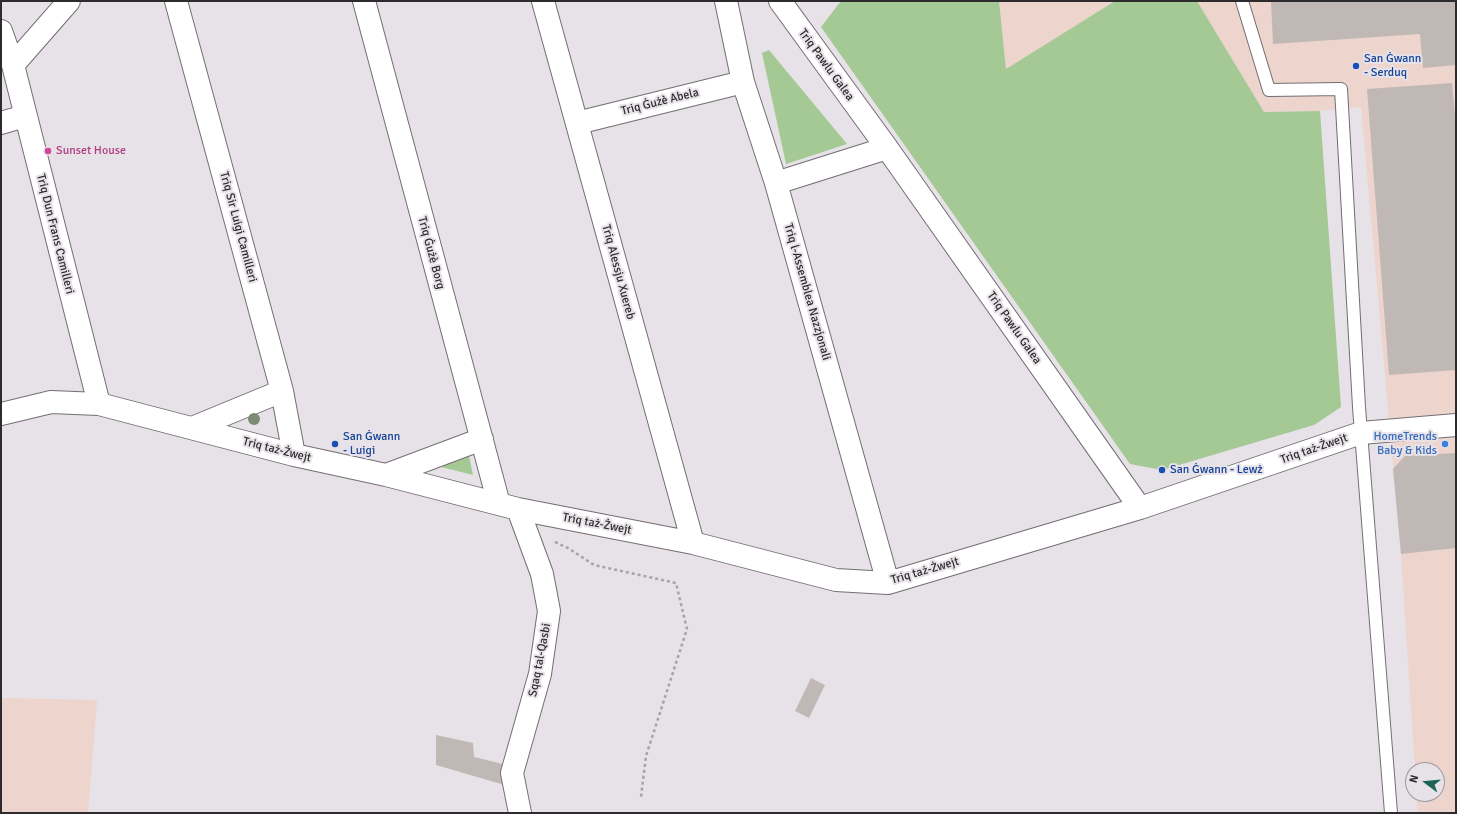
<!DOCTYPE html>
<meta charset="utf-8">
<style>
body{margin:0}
#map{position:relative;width:1457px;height:814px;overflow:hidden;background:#e7e2e7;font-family:Signika,sans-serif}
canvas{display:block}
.frame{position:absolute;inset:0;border:2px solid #2e2b2e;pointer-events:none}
.north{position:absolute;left:1405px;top:762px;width:40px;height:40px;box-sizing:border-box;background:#e7e2e7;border:1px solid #9d999d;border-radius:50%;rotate:286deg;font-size:11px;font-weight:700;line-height:16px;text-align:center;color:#2e2b2e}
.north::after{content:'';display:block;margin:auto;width:14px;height:18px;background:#1d6458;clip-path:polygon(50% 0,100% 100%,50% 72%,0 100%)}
</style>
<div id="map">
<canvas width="1457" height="814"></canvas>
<div class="frame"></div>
<div class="north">N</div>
</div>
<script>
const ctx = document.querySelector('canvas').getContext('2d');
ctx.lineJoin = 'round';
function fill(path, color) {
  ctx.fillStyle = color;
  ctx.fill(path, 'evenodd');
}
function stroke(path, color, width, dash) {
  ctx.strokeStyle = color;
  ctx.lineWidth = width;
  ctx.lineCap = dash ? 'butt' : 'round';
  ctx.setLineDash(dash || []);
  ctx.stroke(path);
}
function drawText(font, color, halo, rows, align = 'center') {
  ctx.font = font + ' Signika,sans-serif';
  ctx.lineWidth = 4;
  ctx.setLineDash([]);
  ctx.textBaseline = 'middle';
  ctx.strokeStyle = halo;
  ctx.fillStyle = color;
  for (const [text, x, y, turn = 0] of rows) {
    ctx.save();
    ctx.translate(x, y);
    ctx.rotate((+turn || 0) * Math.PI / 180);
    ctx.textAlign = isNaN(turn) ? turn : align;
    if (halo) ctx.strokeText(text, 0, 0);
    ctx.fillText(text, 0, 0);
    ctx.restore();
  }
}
fill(new Path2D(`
 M999 1H1115L1006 69Z
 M1197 1H1456V813H1418L1416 794H1437V770H1415L1401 554 1361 107 1320 111 1264 112Z
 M1 698 97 700 88 813H1Z`), '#edd4cd');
fill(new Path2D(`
 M841 1H999L1006 69 1115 1H1197L1264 112 1320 111 1341 407 1314 425 1162 470 1130 464 821 27Z
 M769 50 847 144 786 164 762 53Z
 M469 456 473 475 433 465Z`), '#a4c994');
fill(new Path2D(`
 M1271 1H1456V65L1423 68 1420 34 1273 44Z
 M1452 83 1456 126V370L1389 375 1367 89Z
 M1456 453V548L1401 554 1393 469 1405 456Z
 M811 678 825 685 809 718 795 711Z
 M436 735 473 743 474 757 507 765 508 786 436 765Z`), '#c0b8b5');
const service = new Path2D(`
 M1242 1 1269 90 1341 89 1359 407 1391 813`);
const minor = new Path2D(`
 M176 1 282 391 294 455
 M364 1 499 504
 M543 1 693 543
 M726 1 743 82 776 183 888 583
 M780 1 887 148 1140 508
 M1 31 13 65 99 404
 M13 65 69 1
 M1 123 25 116
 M577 123 743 82
 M776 183 887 148
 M1 414 51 402 99 404 294 455 386 475 518 509 693 543 836 580 888 583 1140 508 1361 433 1456 425
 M192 428 282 391
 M386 475 482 439
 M518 509 542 574 549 611 540 674 512 773 520 813`);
stroke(service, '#736e73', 14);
stroke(minor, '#736e73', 24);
stroke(new Path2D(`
 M555 542 568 548 594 565 676 583 687 629 646 756 641 797`), '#a7a2a7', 2.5, [3, 3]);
stroke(service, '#fff', 12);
stroke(minor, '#fff', 22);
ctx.fillStyle = '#7c8b73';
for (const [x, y] of [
 [254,419]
]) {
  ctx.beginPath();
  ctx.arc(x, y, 6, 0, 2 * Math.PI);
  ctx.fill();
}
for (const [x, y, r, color] of [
 [1356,66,4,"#1a4fb4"],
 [48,151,4,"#d1479c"],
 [335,444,4,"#1a4fb4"],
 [1445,444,4,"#3f7fe0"],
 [1162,470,4,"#1a4fb4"]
]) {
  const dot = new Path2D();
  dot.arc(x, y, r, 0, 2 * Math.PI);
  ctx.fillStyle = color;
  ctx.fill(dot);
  stroke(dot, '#e7e2e7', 1.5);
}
drawText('12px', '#164399', '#e7e2e7', [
 ["San Ġwann",1364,59],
 ["- Serduq",1364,73],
 ["San Ġwann",343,437],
 ["- Luigi",343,451],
 ["San Ġwann - Lewż",1170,470]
], 'left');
drawText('12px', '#2e2b2e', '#e7e2e7', [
 ["Triq Pawlu Galea",826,65,54],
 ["Triq Ġużè Abela",660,102,-14],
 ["Triq Sir Luigi Camilleri",238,227,75],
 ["Triq Dun Frans Camilleri",55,234,76],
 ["Triq Ġużè Borg",431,253,75],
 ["Triq Alessju Xuereb",618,272,75],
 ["Triq l-Assemblea Nazzjonali",807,292,74],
 ["Triq Pawlu Galea",1014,328,55],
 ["Triq taż-Żwejt",1314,449,-19],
 ["Triq taż-Żwejt",277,450,14],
 ["Triq taż-Żwejt",597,524,11],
 ["Triq taż-Żwejt",925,571,-16],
 ["Sqaq tal-Qasbi",540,660,-79]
]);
drawText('12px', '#b23c85', '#e7e2e7', [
 ["Sunset House",56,151]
], 'left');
drawText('12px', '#366cbe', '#e7e2e7', [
 ["HomeTrends",1437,437],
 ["Baby & Kids",1437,451]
], 'right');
</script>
